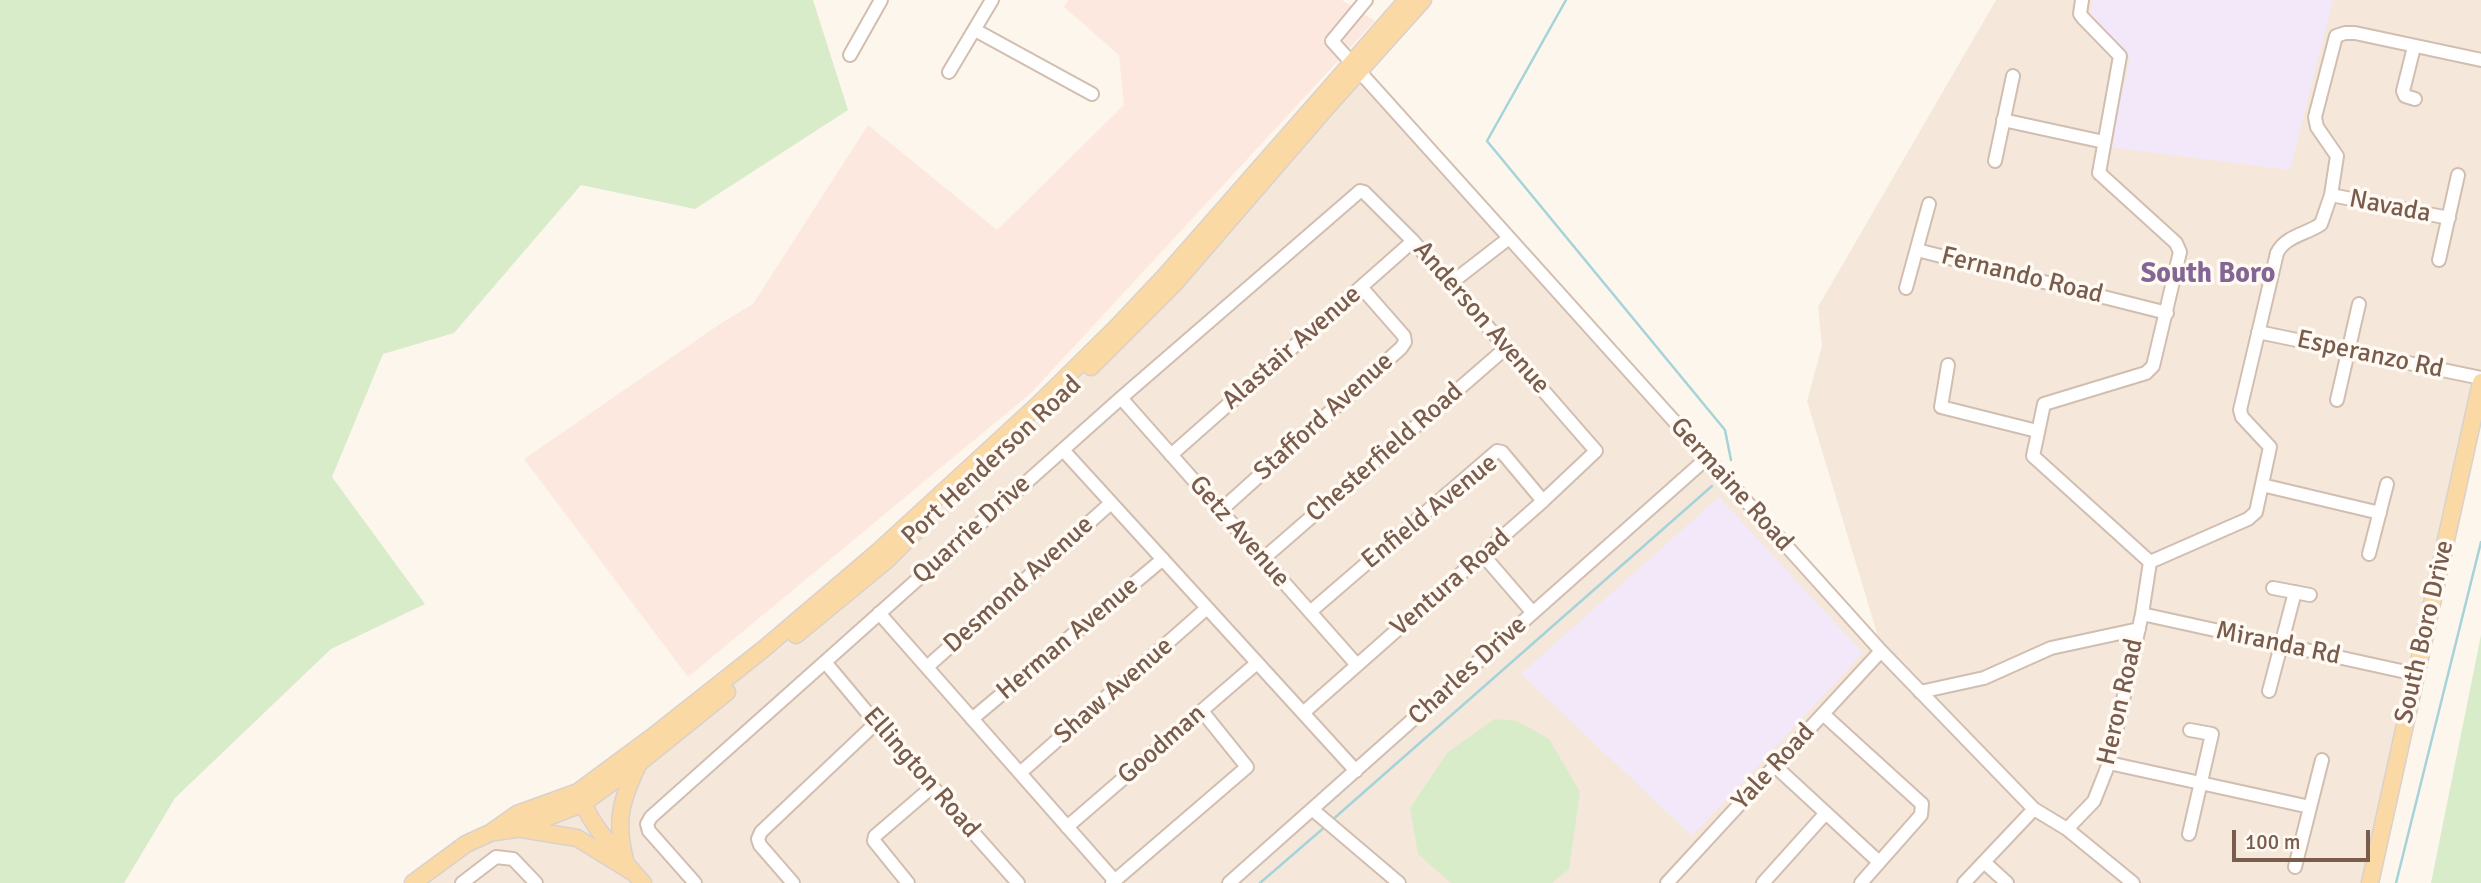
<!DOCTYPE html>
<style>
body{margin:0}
#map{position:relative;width:2481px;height:883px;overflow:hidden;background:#fdf6ec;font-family:Signika,sans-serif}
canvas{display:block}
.scale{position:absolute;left:2232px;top:830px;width:138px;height:32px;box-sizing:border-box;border:4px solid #7a5c4d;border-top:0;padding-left:9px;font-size:21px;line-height:24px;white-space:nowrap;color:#7a5c4d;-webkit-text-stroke:5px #fffaf3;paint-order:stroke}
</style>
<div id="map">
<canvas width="2481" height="883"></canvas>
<div class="scale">100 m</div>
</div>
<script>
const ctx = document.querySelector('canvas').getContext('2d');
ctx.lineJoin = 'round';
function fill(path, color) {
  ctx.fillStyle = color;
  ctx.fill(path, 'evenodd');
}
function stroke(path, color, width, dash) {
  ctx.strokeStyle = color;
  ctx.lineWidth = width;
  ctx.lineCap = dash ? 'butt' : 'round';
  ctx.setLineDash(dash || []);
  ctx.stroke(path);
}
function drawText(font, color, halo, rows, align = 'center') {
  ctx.font = font + ' Signika,sans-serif';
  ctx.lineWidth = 7;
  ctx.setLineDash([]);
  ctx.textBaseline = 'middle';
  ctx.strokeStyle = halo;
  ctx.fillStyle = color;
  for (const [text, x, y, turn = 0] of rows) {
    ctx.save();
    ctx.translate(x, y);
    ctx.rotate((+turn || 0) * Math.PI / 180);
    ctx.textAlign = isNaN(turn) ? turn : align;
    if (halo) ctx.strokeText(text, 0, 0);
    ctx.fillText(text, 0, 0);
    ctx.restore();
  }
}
fill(new Path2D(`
 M1996 0H2481V382L2370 883H409L655 742 771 656 887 560 1044 409 1361 71 1882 650 1807 401 1822 346 1818 307Z`), '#f5e8da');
fill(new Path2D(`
 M1068 0H1342L1375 21 1031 393 688 677 524 459 723 322 753 304 868 125 997 230 1124 105 1119 55 1064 7Z`), '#fde8e0');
fill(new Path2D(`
 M2093 0H2333L2290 170 2110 147 2130 59 2090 12Z
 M1719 497 1863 653 1692 836 1521 674Z`), '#f3e8fa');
fill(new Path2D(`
 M0 0H813L848 110 695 209 581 185 454 333 383 354 332 477 425 604 331 649 175 798 124 883H0Z
 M2481 635V883H2431Z
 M1495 719 1517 721 1549 739 1580 792 1569 869 1552 883H1451L1418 854 1410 808 1448 752Z`), '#d8ecc9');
stroke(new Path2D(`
 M1566 0 1487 141 1725 430 1731 460
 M1331 821 1712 486
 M1260 883 1326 826
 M2396 883 2481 542`), '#a5d3da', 2.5);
const minor = new Path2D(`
 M1366 0 1332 41 1881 651 2034 809 2067 829 2133 883
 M2082 0 2080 14 2083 18 2120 56 2099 173 2176 243 2180 252 2153 366 2146 373 2044 404 2033 456 2150 562
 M975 30 1092 94
 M2414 47 2403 91 2405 96 2415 99
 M850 55 881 0
 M949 72 992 0
 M2003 120 2104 142
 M1995 161 2013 76
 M2331 195 2449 218
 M1917 250 2167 313
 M2439 260 2458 175
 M1451 283 1509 238
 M1906 288 1929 204
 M2258 332 2481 378
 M1948 365 1941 407 2037 431
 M1121 398 1357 665
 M2337 400 2359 304
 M1063 450 1356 771
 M1171 455 1413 241
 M2262 485 2380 513
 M1220 511 1401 348 1405 342 1404 336 1361 287
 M2369 554 2387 484
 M1483 555 1533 613
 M1263 559 1507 347
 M2150 562 2248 519 2256 512 2270 447 2242 417 2240 410 2277 253C2285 236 2307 234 2321 224L2331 195 2337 156 2317 127 2315 117 2336 36 2345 33H2355L2481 60
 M2273 588 2310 595
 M1310 612 1497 451 1502 452 1543 501
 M879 613 1115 881
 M2142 614 2415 674
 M825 662 876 723 1018 883
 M927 667 1111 503
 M2269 691 2295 592
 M1920 692 1984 678 2051 648 2139 629
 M1823 714 1922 804 1921 815 1861 883
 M972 719 1163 559
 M2109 763 2310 807
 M1775 766 1879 862
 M1020 773 1207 608
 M1313 810 1399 883
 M1067 827 1257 663
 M2067 829 2094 801 2109 763 2142 614 2150 562
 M2189 834 2212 734 2190 730
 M1984 862 2007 883
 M2295 867 2322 760
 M462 883 496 857 513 859 536 883
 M695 883 649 831 647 824 651 817 1121 398 1360 191 1364 192 1413 241 1596 451 1543 501 1303 713
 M793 883 760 845 758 839 761 832 876 723
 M908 883 874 841 875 836 932 787
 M1112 883 1247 767 1202 711
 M1229 883 1707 458
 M1667 883 1881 651
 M1763 883 1825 814
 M1964 883 2034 809`);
const major = new Path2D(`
 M1091 367 1174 284 1326 108 1423 0
 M796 635 887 560 914 533
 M579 795C593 829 619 856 643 883
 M522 829 577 838 634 873
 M495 832 516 829 582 804 639 763 727 692
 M625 860C615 821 621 800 638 765
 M413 883 466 844 490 833 517 814 578 792 651 738 765 648 879 551 1039 404 1118 326 1166 275 1407 0
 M2370 883 2481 382`);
stroke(minor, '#d1beb0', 16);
stroke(major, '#dad1cd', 19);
stroke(minor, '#fff', 12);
stroke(major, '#fbd9a5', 16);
drawText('26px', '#7a5c4d', '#fffaf3', [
 ["Navada",2390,207,11],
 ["Fernando Road",2022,276,14],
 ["Anderson Avenue",1481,318,49],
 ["Alastair Avenue",1292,348,-41],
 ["Esperanzo Rd",2370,355,12],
 ["Stafford Avenue",1324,417,-42],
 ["Chesterfield Road",1385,453,-41],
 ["Port Henderson Road",992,461,-43],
 ["Germaine Road",1731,485,48],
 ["Enfield Avenue",1430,512,-39],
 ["Quarrie Drive",972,530,-42],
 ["Getz Avenue",1239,532,49],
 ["Ventura Road",1451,583,-41],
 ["Desmond Avenue",1019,585,-42],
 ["South Boro Drive",2425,632,-77],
 ["Herman Avenue",1068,639,-40],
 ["Miranda Rd",2278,644,12],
 ["Charles Drive",1468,671,-42],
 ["Shaw Avenue",1114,691,-41],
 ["Heron Road",2121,702,-77],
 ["Goodman",1162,745,-41],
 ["Yale Road",1774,767,-47],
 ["Ellington Road",921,773,49]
]);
drawText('bold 28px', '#846695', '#fffaf3', [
 ["South Boro",2208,275]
]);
</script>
